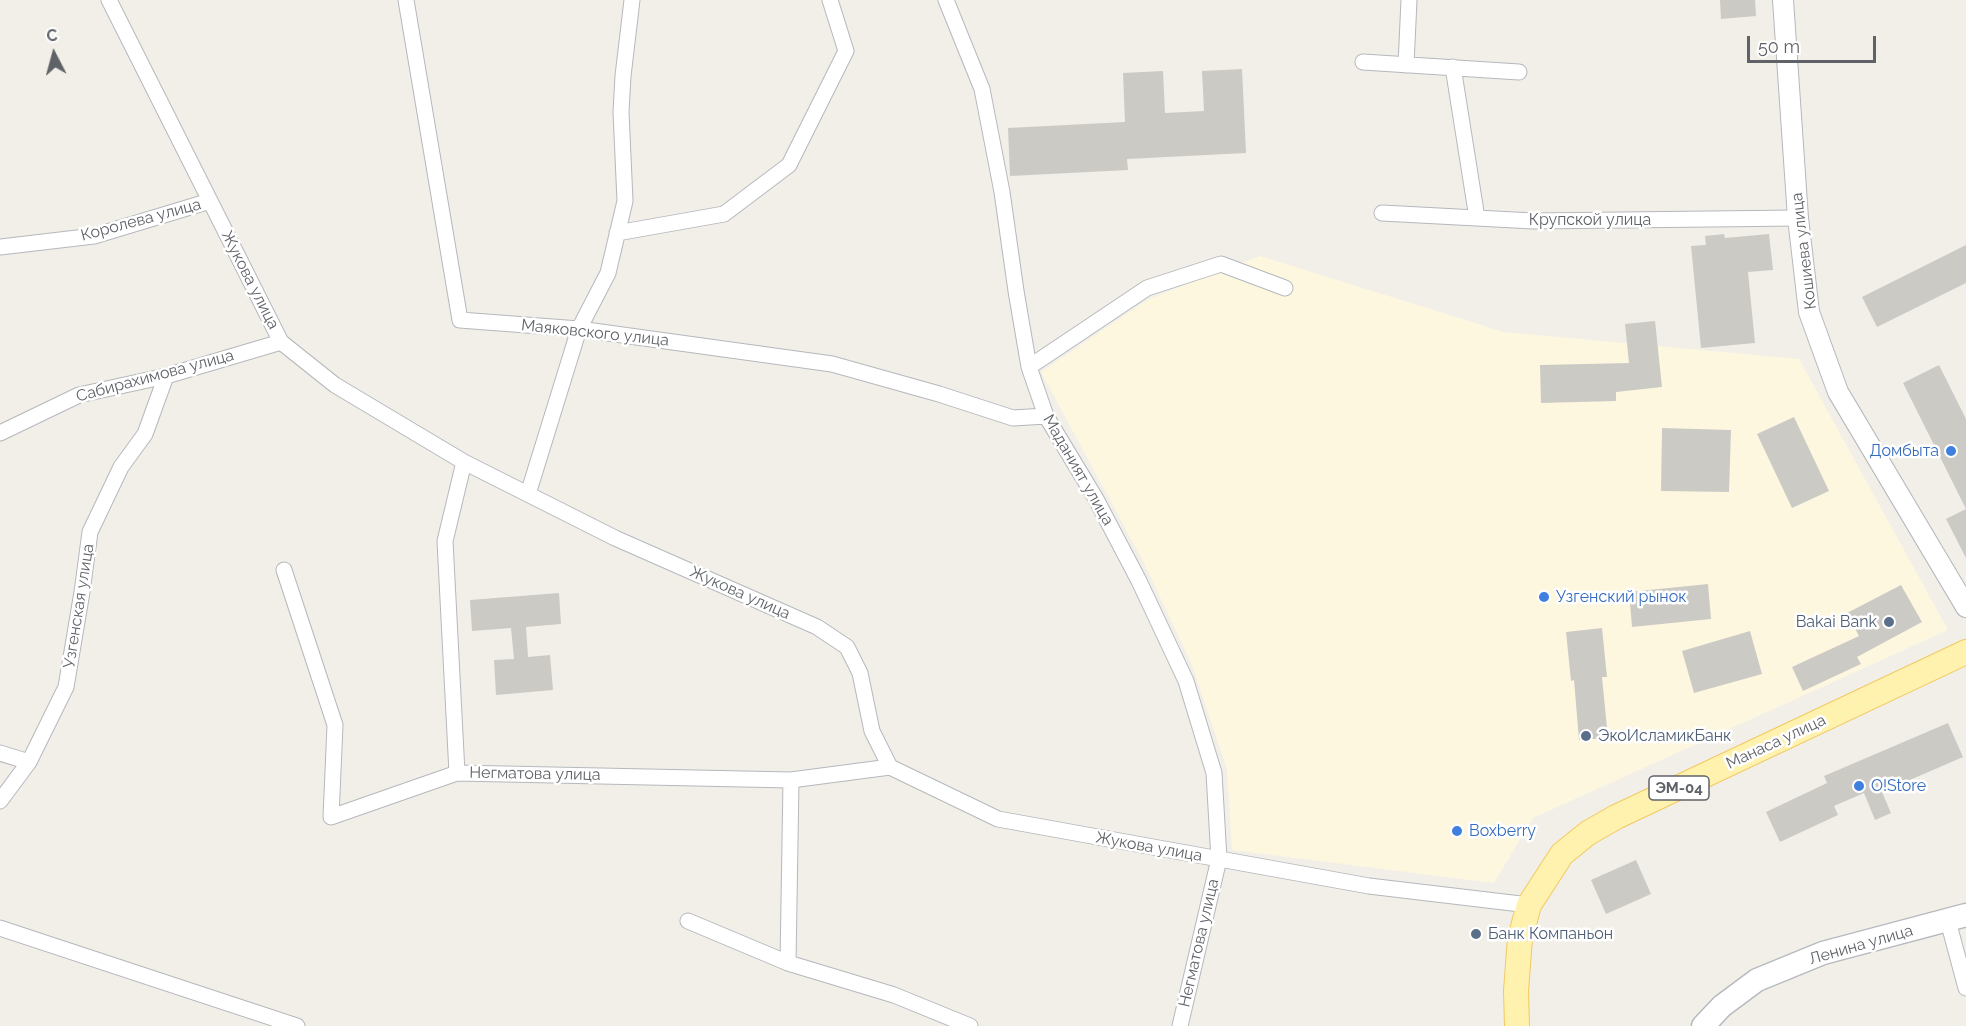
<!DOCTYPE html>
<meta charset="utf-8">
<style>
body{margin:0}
#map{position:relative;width:1966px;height:1026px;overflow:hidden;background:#f1efe8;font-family:Raleway,sans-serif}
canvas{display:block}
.north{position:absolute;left:24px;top:24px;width:60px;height:60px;-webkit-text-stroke:4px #fff;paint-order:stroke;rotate:354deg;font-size:16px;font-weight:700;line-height:24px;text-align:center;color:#5f6368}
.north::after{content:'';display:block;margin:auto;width:21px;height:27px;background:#5f6368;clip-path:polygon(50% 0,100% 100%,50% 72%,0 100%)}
.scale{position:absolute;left:1747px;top:36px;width:129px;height:27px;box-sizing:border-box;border:3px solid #5f6368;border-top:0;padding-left:8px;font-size:18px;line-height:21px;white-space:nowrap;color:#5f6368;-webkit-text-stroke:4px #fff;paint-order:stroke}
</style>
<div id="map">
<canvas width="1966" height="1026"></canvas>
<div class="north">С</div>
<div class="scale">50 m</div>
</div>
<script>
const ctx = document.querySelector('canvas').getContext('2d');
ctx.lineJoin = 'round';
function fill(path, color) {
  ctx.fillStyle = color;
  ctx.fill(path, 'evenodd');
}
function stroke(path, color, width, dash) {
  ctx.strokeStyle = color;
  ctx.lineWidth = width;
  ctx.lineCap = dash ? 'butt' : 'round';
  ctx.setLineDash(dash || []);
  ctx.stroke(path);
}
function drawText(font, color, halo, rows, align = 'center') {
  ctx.font = font + ' Raleway,sans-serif';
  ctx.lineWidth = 5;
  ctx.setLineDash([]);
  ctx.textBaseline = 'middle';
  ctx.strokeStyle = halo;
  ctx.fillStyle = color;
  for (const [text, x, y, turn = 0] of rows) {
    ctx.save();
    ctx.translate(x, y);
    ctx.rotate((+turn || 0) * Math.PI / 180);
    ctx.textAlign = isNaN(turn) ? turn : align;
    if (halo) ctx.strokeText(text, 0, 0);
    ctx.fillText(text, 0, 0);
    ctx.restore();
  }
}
fill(new Path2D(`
 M1260 256 1504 332 1799 359 1948 630 1533 818 1494 883 1232 850 1227 769 1192 665 1144 563 1041 372 1149 299Z`), '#fef7e0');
fill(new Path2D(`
 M1720 0H1755L1756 16 1721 19Z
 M1242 69 1246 153 1127 159 1128 170 1010 176 1008 128 1125 122 1123 73 1163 71 1165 113 1204 111 1202 71Z
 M1724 234 1725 238 1769 234 1773 270 1748 272 1755 343 1701 348 1691 246 1706 245 1705 236Z
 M1966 245V283L1877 327 1862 297Z
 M1655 321 1662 387 1616 392V401L1541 403 1540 365 1629 363 1625 324Z
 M1939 365 1966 419V558L1946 519 1966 509 1903 383Z
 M1794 417 1829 491 1792 508 1757 434Z
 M1662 428 1731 430 1729 492 1661 491Z
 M1708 584 1711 619 1632 627 1629 592Z
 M1901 585 1922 622 1857 657 1861 664 1803 691 1792 667 1859 636 1847 613Z
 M559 593 561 624 526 627 528 657 550 655 553 690 496 695 494 660 514 659 511 628 472 631 470 600Z
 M1602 628 1607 677H1602L1608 738 1579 740 1574 680 1571 681 1566 632Z
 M1750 631 1762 674 1694 693 1682 651Z
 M1948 723 1963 757 1882 792 1891 813 1875 820 1864 793 1834 806 1838 815 1780 842 1766 812 1827 783 1824 776Z
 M1636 860 1651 894 1606 914 1591 880Z`), '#cccac5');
const minor = new Path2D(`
 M109 0 281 342 335 385 464 462 615 538 817 627 847 647 860 673 872 731 890 767 998 819 1369 886 1529 905
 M406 0 460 320 579 329 832 364 939 394 1013 418 1046 416
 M946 0 982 89 1002 192 1016 291 1029 367 1046 416 1096 499 1139 581 1186 681 1214 773 1219 859 1180 1026
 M1363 62 1519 72
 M1406 65 1409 0
 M1453 67 1477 218
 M1382 213 1533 221 1798 218
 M617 233 724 214 789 165 846 51 830 0
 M0 247 94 236 210 201
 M1029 367 1147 288 1221 264 1285 288
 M0 433 79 395 166 376 281 342
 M464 462 445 541 457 773 791 780 890 767
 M528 494 579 329 608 273 625 201 621 112 623 76 632 0
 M284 570 335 725 331 817 457 773
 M0 753 29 762
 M0 801 29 762 66 687 82 592 90 532 121 467 145 434 166 376
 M688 921 788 963 894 995 970 1026
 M1948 921 1966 988
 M0 928 297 1026
 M788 963 791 780`);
const tertiary = new Path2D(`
 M1783 0 1798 218 1809 312 1838 392 1966 607`);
const secondary = new Path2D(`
 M1703 1026 1722 1006 1757 980 1823 953 1966 915`);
const primary = new Path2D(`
 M1517 1026 1516 991 1520 938 1529 905 1562 854 1588 833 1616 817 1966 652`);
stroke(minor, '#b5b8bc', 17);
stroke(tertiary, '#b5b8bc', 22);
stroke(secondary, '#b6babf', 25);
stroke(primary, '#f2c960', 26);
stroke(minor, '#fff', 15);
stroke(tertiary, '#fff', 20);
stroke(secondary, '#fff', 22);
stroke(primary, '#fff2af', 24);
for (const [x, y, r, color] of [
 [1951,451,6,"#3f7fe0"],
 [1544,597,6,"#3f7fe0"],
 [1889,622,6,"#5c6f8a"],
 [1586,736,6,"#5c6f8a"],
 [1859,786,6,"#3f7fe0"],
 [1457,831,6,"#3f7fe0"],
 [1476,934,6,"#5c6f8a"]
]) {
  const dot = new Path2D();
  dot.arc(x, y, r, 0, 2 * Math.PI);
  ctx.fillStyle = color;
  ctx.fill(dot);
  stroke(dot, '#fff', 2);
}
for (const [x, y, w] of [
 [1679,788,60]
]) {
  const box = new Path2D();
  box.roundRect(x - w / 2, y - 12, w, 24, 4.5);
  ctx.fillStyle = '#fff';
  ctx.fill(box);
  stroke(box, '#5f6368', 1.5);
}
drawText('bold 15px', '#5f6368', null, [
 ["ЭМ-04",1679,788]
]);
drawText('16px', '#5f6368', '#fff', [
 ["Королева улица",141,220,-15],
 ["Крупской улица",1590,220],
 ["Кошиева улица",1804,251,-97],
 ["Жукова улица",250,280,63],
 ["Маяковского улица",595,333,6],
 ["Сабирахимова улица",155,376,-15],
 ["Маданият улица",1078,470,60],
 ["Жукова улица",740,593,24],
 ["Узгенская улица",79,606,-81],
 ["Манаса улица",1776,742,-25],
 ["Негматова улица",535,774,1],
 ["Жукова улица",1149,847,10],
 ["Негматова улица",1199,943,-77],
 ["Ленина улица",1861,945,-16]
]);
drawText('16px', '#366cbe', '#fff', [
 ["Домбыта",1939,451,"right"],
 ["Узгенский рынок",1556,597],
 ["O!Store",1871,786],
 ["Boxberry",1469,831]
], 'left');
drawText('16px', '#4e5e75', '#fff', [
 ["Bakai Bank",1877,622,"right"],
 ["ЭкоИсламикБанк",1598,736],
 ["Банк Компаньон",1488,934]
], 'left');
</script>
